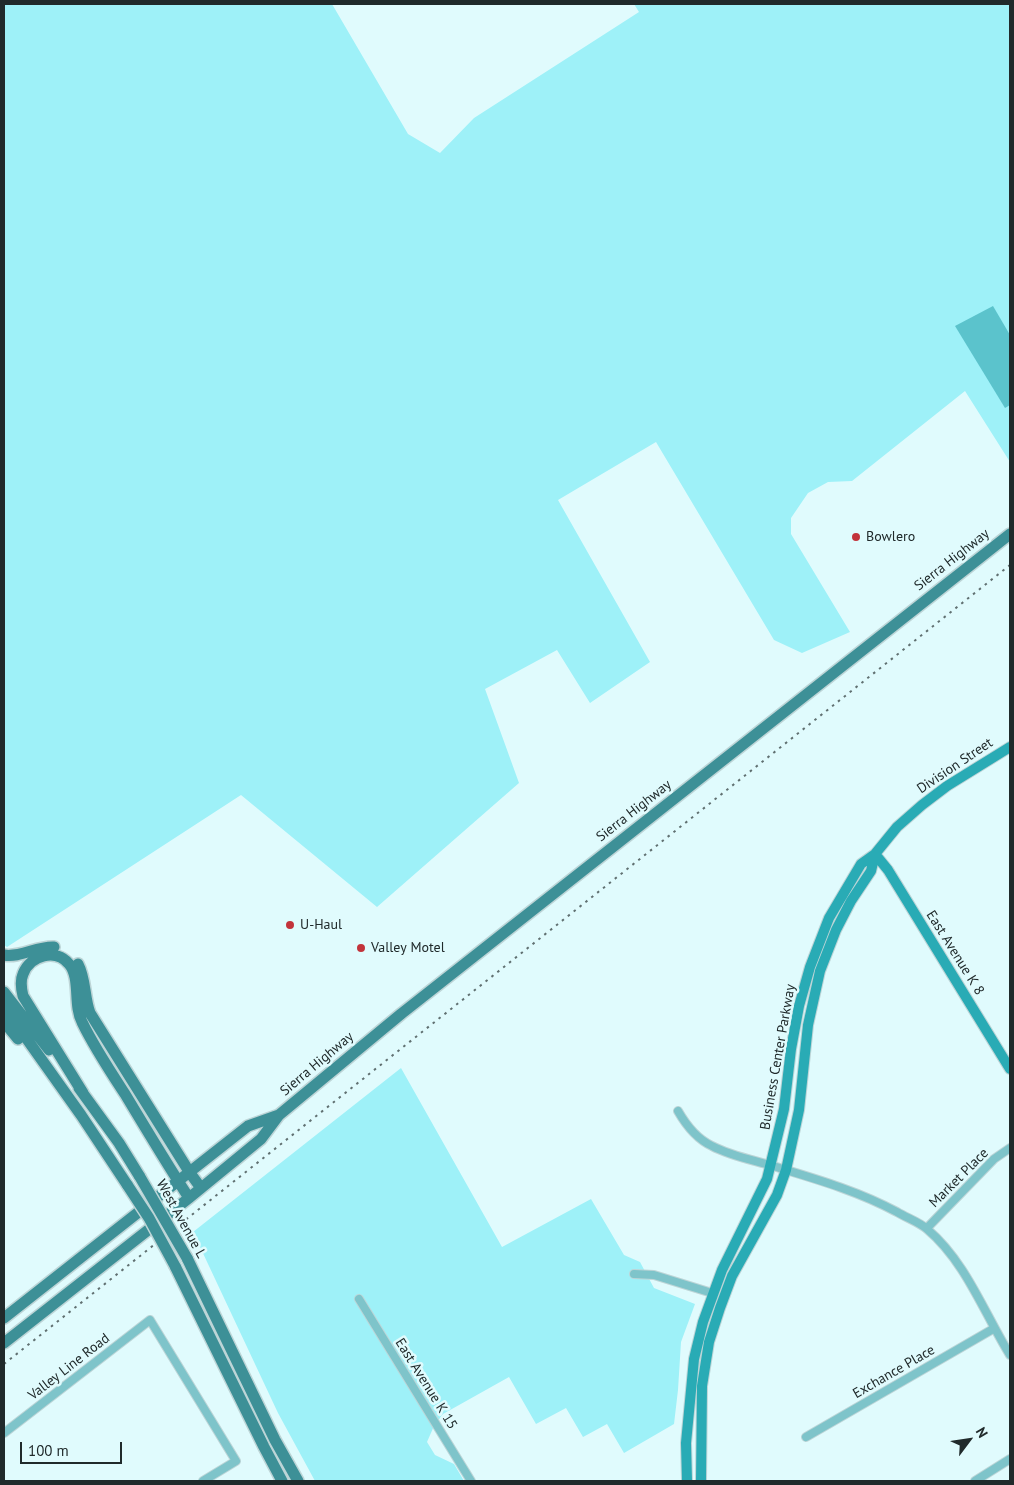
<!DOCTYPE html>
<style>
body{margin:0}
#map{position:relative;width:1014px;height:1485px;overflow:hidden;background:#e0fbfd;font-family:"PT Sans",sans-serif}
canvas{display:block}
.frame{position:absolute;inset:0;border:5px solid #202a2b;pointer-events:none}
.north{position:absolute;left:944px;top:1415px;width:50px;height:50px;-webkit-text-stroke:4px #e0fbfd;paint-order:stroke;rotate:59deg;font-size:14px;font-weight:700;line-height:20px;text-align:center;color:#202a2b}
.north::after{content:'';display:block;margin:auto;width:18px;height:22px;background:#202a2b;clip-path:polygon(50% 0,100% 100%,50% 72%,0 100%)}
.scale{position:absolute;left:20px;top:1442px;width:102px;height:22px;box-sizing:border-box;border:2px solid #202a2b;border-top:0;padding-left:6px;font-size:15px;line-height:18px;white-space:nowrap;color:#202a2b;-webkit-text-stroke:4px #e0fbfd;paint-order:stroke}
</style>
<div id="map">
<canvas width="1014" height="1485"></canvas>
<div class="frame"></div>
<div class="north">N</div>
<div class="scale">100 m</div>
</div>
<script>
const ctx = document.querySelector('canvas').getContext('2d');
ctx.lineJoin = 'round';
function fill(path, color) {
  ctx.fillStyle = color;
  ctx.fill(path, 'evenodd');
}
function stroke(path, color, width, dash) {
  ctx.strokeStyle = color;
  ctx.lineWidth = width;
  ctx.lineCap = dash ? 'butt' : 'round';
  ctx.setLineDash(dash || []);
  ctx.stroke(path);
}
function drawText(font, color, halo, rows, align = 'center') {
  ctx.font = font + ' "PT Sans",sans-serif';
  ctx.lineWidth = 5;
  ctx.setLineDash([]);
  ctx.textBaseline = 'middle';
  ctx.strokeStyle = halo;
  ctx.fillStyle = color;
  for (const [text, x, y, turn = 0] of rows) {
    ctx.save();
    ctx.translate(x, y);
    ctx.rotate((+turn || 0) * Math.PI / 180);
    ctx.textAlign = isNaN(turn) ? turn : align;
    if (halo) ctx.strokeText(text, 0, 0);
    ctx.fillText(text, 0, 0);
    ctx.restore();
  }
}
fill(new Path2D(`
 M4 4H332L408 134 440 153 474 118 639 12 634 4H1010V462L965 391 852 481 828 482 808 493 791 518V534L850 632 802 653 774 640 656 442 558 500 650 662 590 703 557 650 485 689 519 783 377 907 241 795 7 947 4 945Z
 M401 1068 502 1247 591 1199 624 1255 640 1262 654 1288 695 1304 681 1342 678 1390 674 1424 624 1453 607 1424 583 1437 566 1408 536 1424 509 1377 443 1414 434 1426 427 1442 435 1455 454 1464 464 1481H315L278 1413 193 1232Z`), '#9ef1f8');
fill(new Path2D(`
 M993 306 1010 335V405L1005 408 955 326Z`), '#5bc3cc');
const street = new Path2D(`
 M678 1111C686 1125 697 1139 712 1146 731 1156 753 1160 773 1166 816 1179 858 1191 897 1212 907 1218 919 1222 927 1229 966 1262 984 1313 1010 1355
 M927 1228 994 1159 1010 1148
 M634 1274 654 1275 712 1293
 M359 1299 471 1481
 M4 1433 150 1320 236 1461 203 1481
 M806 1437 993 1329
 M975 1481 1010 1459`);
const secondary = new Path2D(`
 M875 854 888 870 1010 1069
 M687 1481 686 1443 694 1359 703 1322 722 1270 767 1179 784 1109 791 1049 799 1006 810 967 829 918 861 864 875 854 897 827 922 805 947 786 1010 747
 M701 1481 702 1386 709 1342 720 1308 732 1276 777 1195 786 1170 799 1110 808 1025 820 971 836 930 851 901 871 871 875 854`);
const primary = new Path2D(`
 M4 955C20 958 37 946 54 947
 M78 964C86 979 84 997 90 1013L190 1173 201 1188
 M4 992 49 1050
 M4 1007 81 1115 128 1186
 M4 1022 18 1039
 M79 1088 119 1143 140 1177
 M83 1093 23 996C21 988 20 981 23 974 30 955 56 948 69 964 81 978 73 1005 82 1022 94 1047 110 1071 125 1094 146 1129 167 1164 189 1198
 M187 1258 275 1440 298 1481
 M175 1266 264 1447 282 1481
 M4 1318 248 1126 279 1115
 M4 1343 189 1198 261 1139 279 1115 401 1014 1010 534`);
stroke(street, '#bdd5d7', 10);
stroke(secondary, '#bdd5d7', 12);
stroke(primary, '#bdd5d7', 14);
stroke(street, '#7ec4ca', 8);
stroke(secondary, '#29abb5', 10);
stroke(primary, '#3d9097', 11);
stroke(new Path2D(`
 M4 1364 1010 565`), '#607071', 2, [2.5, 5]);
const primaryBridge = new Path2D(`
 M140 1177 187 1258
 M128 1186 149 1218 175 1266`);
stroke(primaryBridge, '#bdd5d7', 14, []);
stroke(primaryBridge, '#3d9097', 11);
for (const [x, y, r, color] of [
 [856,537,5,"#c2333b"],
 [290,925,5,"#c2333b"],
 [361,948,5,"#c2333b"]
]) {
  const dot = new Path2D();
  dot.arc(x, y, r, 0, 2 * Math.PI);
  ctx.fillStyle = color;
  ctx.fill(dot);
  stroke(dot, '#e0fbfd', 2);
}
drawText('14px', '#202a2b', '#e0fbfd', [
 ["Bowlero",866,537],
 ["U-Haul",300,925],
 ["Valley Motel",371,948]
], 'left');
drawText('14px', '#202a2b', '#e0fbfd', [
 ["Sierra Highway",952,560,-38],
 ["Division Street",955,766,-34],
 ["Sierra Highway",634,811,-38],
 ["East Avenue K 8",955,953,58],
 ["Business Center Parkway",778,1057,-80],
 ["Sierra Highway",317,1064,-40],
 ["Market Place",959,1178,-45],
 ["West Avenue L",181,1219,61],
 ["Valley Line Road",69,1367,-38],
 ["Exchance Place",894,1372,-30],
 ["East Avenue K 15",426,1384,58]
]);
</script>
